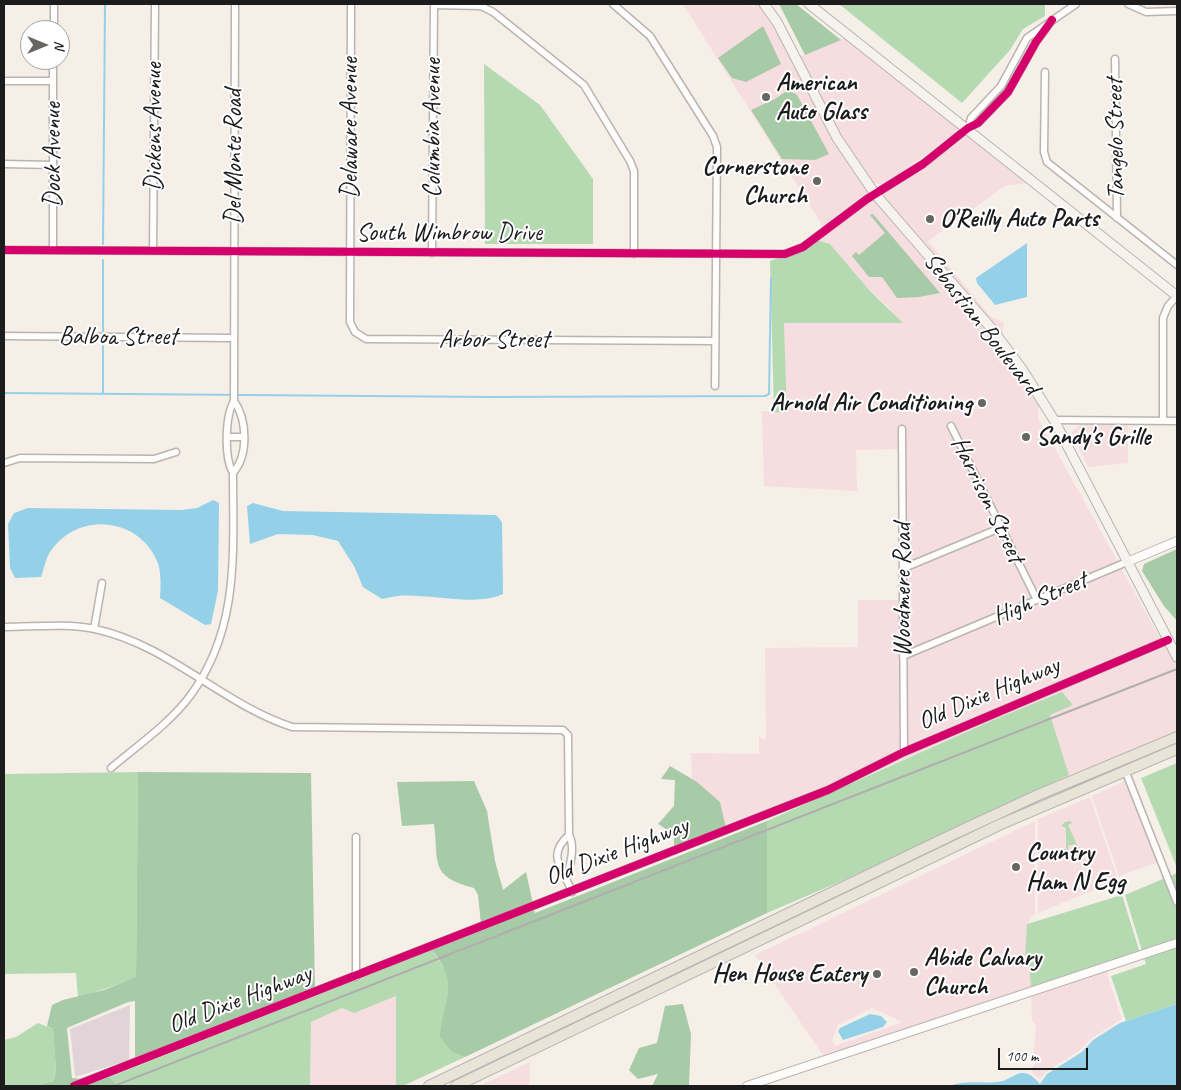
<!DOCTYPE html>
<style>
body{margin:0}
#map{position:relative;width:1181px;height:1090px;overflow:hidden;background:#f5efe8;font-family:Caveat,sans-serif}
canvas{display:block}
.frame{position:absolute;inset:0;border:5px solid #1c1c1c;pointer-events:none}
.north{position:absolute;left:20px;top:20px;width:50px;height:50px;box-sizing:border-box;background:#fff;border:1px solid #a4a4a4;border-radius:50%;rotate:90deg;font-size:14px;font-weight:700;line-height:20px;text-align:center;color:#1c1c1c}
.north::after{content:'';display:block;margin:auto;width:18px;height:22px;background:#686663;clip-path:polygon(50% 0,100% 100%,50% 72%,0 100%)}
.scale{position:absolute;left:998px;top:1048px;width:90px;height:22px;box-sizing:border-box;border:2px solid #1c1c1c;border-top:0;padding-left:6px;font-size:15px;line-height:18px;white-space:nowrap;color:#1c1c1c;-webkit-text-stroke:4px #fff;paint-order:stroke}
</style>
<div id="map">
<canvas width="1181" height="1090"></canvas>
<div class="frame"></div>
<div class="north">N</div>
<div class="scale">100 m</div>
</div>
<script>
const ctx = document.querySelector('canvas').getContext('2d');
ctx.lineJoin = 'round';
function fill(path, color) {
  ctx.fillStyle = color;
  ctx.fill(path, 'evenodd');
}
function stroke(path, color, width, dash) {
  ctx.strokeStyle = color;
  ctx.lineWidth = width;
  ctx.lineCap = dash ? 'butt' : 'round';
  ctx.setLineDash(dash || []);
  ctx.stroke(path);
}
function drawText(font, color, halo, rows, align = 'center') {
  ctx.font = font + ' Caveat,sans-serif';
  ctx.lineWidth = 4;
  ctx.setLineDash([]);
  ctx.textBaseline = 'middle';
  ctx.strokeStyle = halo;
  ctx.fillStyle = color;
  for (const [text, x, y, turn = 0] of rows) {
    ctx.save();
    ctx.translate(x, y);
    ctx.rotate((+turn || 0) * Math.PI / 180);
    ctx.textAlign = isNaN(turn) ? turn : align;
    if (halo) ctx.strokeText(text, 0, 0);
    ctx.fillText(text, 0, 0);
    ctx.restore();
  }
}
fill(new Path2D(`
 M683 4H749L753 8 756 4H760L870 193 821 230V223Z
 M847 37 958 127 957 132 884 185 873 183 846 144 799 57Z
 M966 135 1027 183 1005 186 928 241 990 316 1004 323 1002 338 880 195 925 166Z
 M874 198 1001 347V351L1039 404 1038 418 1118 562 1039 596 953 422 947 425 995 527 907 563 905 426H899V449L856 450 857 491 764 486 762 411 787 413 784 323 892 310 870 291 830 244 817 240Z
 M1079 425H1128V463L1088 467 1072 432Z
 M998 532 1033 599 907 651V570Z
 M1121 568 1160 638 1164 639 907 747V658Z
 M858 600H900V750L826 788 726 828 720 802 692 779 691 753 759 754V737L766 740 765 648 858 647Z
 M1167 644 1177 665V731L1069 775 1050 715 991 721 846 785 907 754Z
 M1125 781 1161 861 1119 876 1092 796Z
 M1090 797 1118 880 1038 913V819Z
 M1035 821V913L1027 924 1031 989 824 1057 755 955ZM872 1008 903 1022 835 1046 832 1040 838 1025Z
 M1108 970V977L1122 1019 1092 1038 1080 1050 1046 1072 1040 1079 1032 1073 1036 1026 1032 1020 1031 995Z
 M396 996V1086H310L311 1022 342 1007 354 1012Z
 M530 1062 529 1086H479Z`), '#f6dddf');
fill(new Path2D(`
 M130 1005 129 1060 75 1077 70 1029Z`), '#e1d4d8');
fill(new Path2D(`
 M839 4H1045V16L1023 29 1010 50 962 103Z
 M484 64 540 105 593 179V244H485Z
 M817 240 830 244 870 291 903 323H784L787 413 774 412 770 261 804 249Z
 M1062 692 1073 705 1050 715 1069 775 844 880 767 913V821L991 721Z
 M1177 763V868L1141 778Z
 M138 772 136 978 78 998 76 973 4 974V774Z
 M1070 821 1072 823 1068 825 1078 847H1082L1077 849 1075 844 1068 846 1069 852 1063 854 1061 849H1066V828L1061 826 1065 822Z
 M1177 873V1004L1126 1021 1111 976 1146 964 1125 895Z
 M1122 895 1140 953 1031 989 1029 964 1025 960 1027 924Z
 M432 950 446 971 450 987 446 1005 451 1050 465 1057 403 1086H396V996L354 1013 342 1008 311 1022 310 1086H117L110 1077Z
 M38 1023 53 1029 56 1070 54 1081 34 1086H4V1040L16 1037Z`), '#b5dab2');
fill(new Path2D(`
 M779 4H796L841 40 805 55Z
 M763 26 781 64 746 82 732 78 718 58Z
 M788 90 797 95 829 154 815 160 782 159 751 110 775 99Z
 M873 214 940 293 919 297 897 298 882 277H869L852 256 856 252 859 255 885 233 870 215Z
 M1177 549V621L1164 606 1142 571 1144 564Z
 M670 766 697 782 720 802 726 828 674 848V834L658 824 674 806 675 780 661 779Z
 M138 772 311 773 315 989 135 1060V1001L128 1002 67 1028 72 1078 85 1079 66 1086H34L54 1081 56 1070 53 1029 47 1026 52 1005 63 1000 104 990 136 977Z
 M474 781 487 811 495 861 503 890 526 872 533 904 481 924 478 895 474 888C429 876 439 863 434 824L402 826 397 782Z
 M767 821V913L465 1057 451 1051 440 1037C443 998 461 986 432 950L534 910 535 913Z
 M683 1004 691 1034 689 1086H652L658 1074 638 1079 629 1070 639 1048 657 1043 665 1006Z
 M110 1077 117 1086H83Z`), '#a7caa7');
fill(new Path2D(`
 M1027 243V297L995 305 977 283 976 278Z
 M213 500 219 503 218 591 211 624 205 625 160 598C161 587 161 573 158 563 140 517 78 510 50 552 46 558 44 569 41 577L15 578 10 568 8 524 14 513 28 508 182 510 197 508Z
 M253 503 283 511 496 515 502 522 503 594C475 607 428 593 397 596 392 597 387 598 382 599L363 587 354 566 338 541 313 535 278 534 250 544 247 506Z
 M1177 1004V1086H950C967 1079 985 1085 1003 1081 1009 1079 1015 1074 1021 1073 1029 1072 1035 1078 1040 1084L1047 1074 1082 1052 1093 1040 1120 1023Z
 M870 1014 881 1016 887 1022 883 1027 843 1040 838 1031 840 1028Z`), '#94d0e8');
stroke(new Path2D(`
 M103 244 105 4
 M103 331V260
 M103 346V394
 M4 393 490 397 765 396 769 394 771 278`), '#94d0e8', 2);
const minor = new Path2D(`
 M351 4 350 322 355 332 366 339 715 341
 M613 4 650 36 713 136 717 147 715 386
 M1128 4 1146 12 1177 11
 M434 5 481 6 493 12 584 85 630 161 634 171V254
 M54 30V4
 M1115 59 1117 218
 M1045 72 1044 152 1047 162 1177 265
 M4 81H53
 M968 128 971 118 1001 86 1027 38 1076 4
 M4 164 53 165
 M4 250 785 254 803 247 867 199 923 164 968 128 978 123 1008 92 1036 42 1052 20
 M53 250V60
 M153 251 155 4
 M432 253 434 4
 M4 336 233 338
 M234 401 235 4
 M1054 420 1177 421
 M1163 421V318L1168 306 1177 296
 M951 426 1037 600
 M902 429 904 752
 M228 437H243
 M4 463 20 458 154 459 176 452
 M233 473C249 455 247 419 234 401
 M904 568 1000 528
 M4 627C33 627 66 623 95 629 169 645 222 704 292 727L563 730 568 735 569 835C575 846 571 865 566 876
 M94 629 102 583
 M903 656 1127 562
 M111 768C138 745 169 724 190 696 240 629 233 552 233 473 224 458 225 416 234 401
 M1125 770 1177 902
 M569 835C545 856 564 870 572 892
 M356 837V977
 M74 1086 828 790 904 752 1168 640`);
const tertiary = new Path2D(`
 M1127 562 1177 541
 M747 1086 1177 943`);
const secondary = new Path2D(`
 M764 4 777 22 837 138 875 194 992 329 1022 369 1054 420 1177 657
 M809 4 1177 296`);
const primary = new Path2D(`
 M429 1086 956 833 1038 795 1177 737
 M456 1086 999 825 1177 749`);
stroke(minor, '#b8b5b1', 9);
stroke(tertiary, '#b8b5b1', 10);
stroke(secondary, '#b8b5b1', 11);
stroke(primary, '#b8b5b1', 12);
stroke(minor, '#fefdfc', 6);
stroke(tertiary, '#fefdfc', 8);
stroke(secondary, '#f6f2ed', 9);
stroke(primary, '#e9e3d8', 10);
stroke(new Path2D(`
 M114 1086 1177 669`), '#b0afae', 2);
stroke(new Path2D(`
 M4 250 785 254 803 247 867 199 923 164 968 128 978 123 1008 92 1036 42 1052 20
 M74 1086 828 790 904 752 1168 640`), '#d6006c', 8);
for (const [x, y, r, color] of [
 [766,97,5,"#686663"],
 [817,181,5,"#686663"],
 [930,219,5,"#686663"],
 [982,403,5,"#686663"],
 [1026,437,5,"#686663"],
 [1016,867,5,"#686663"],
 [914,972,5,"#686663"],
 [877,974,5,"#686663"]
]) {
  const dot = new Path2D();
  dot.arc(x, y, r, 0, 2 * Math.PI);
  ctx.fillStyle = color;
  ctx.fill(dot);
  stroke(dot, '#fff', 2);
}
drawText('bold 25px', '#1c1c1c', '#fff', [
 ["American",776,83],
 ["Auto Glass",776,112],
 ["Cornerstone",807,167,"right"],
 ["Church",807,196,"right"],
 ["O'Reilly Auto Parts",940,219],
 ["Arnold Air Conditioning",972,403,"right"],
 ["Sandy's Grille",1036,437],
 ["Country",1026,853],
 ["Ham N Egg",1026,882],
 ["Abide Calvary",924,958],
 ["Church",924,987],
 ["Hen House Eatery",867,974,"right"]
], 'left');
drawText('25px', '#1c1c1c', '#fff', [
 ["Dickens Avenue",154,127,-90],
 ["Delaware Avenue",350,128,-90],
 ["Columbia Avenue",433,128,-90],
 ["Tangelo Street",1116,139,-91],
 ["Dock Avenue",53,155,-90],
 ["Del Monte Road",234,157,-90],
 ["South Wimbrow Drive",449,233],
 ["Sebastian Boulevard",981,324,52],
 ["Balboa Street",118,337],
 ["Arbor Street",494,340],
 ["Harrison Street",987,500,64],
 ["Woodmere Road",903,590,-90],
 ["High Street",1040,599,-23],
 ["Old Dixie Highway",989,694,-23],
 ["Old Dixie Highway",617,852,-21],
 ["Old Dixie Highway",240,1000,-21]
]);
</script>
